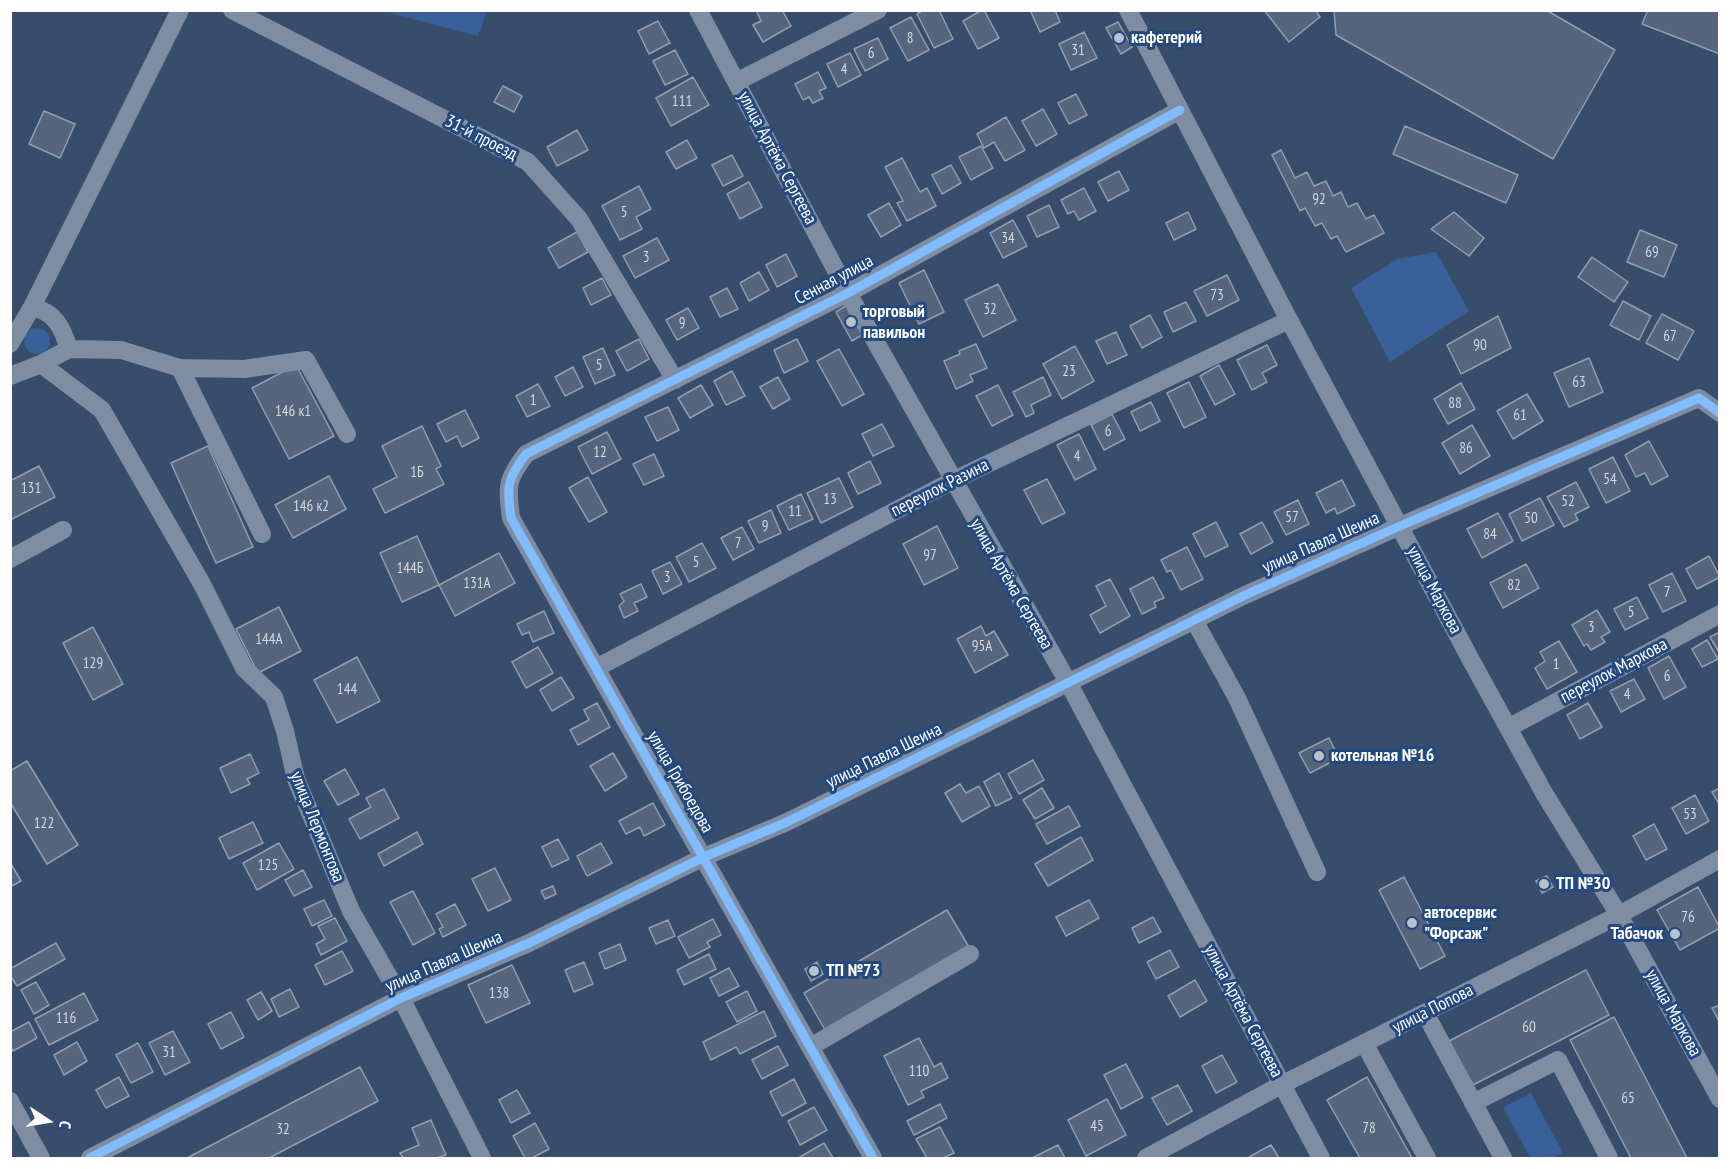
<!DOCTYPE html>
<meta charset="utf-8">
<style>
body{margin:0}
#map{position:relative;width:1730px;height:1169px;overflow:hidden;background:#384d6b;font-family:"PT Sans Narrow",sans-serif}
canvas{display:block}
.frame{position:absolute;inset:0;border:12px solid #fff;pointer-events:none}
.north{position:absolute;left:18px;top:1091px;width:60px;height:60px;-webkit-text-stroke:4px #234980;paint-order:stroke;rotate:102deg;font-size:16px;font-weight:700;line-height:24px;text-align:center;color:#fff}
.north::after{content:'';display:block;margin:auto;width:21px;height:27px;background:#fff;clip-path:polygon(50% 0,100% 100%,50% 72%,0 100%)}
</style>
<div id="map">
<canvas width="1730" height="1169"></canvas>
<div class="frame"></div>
<div class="north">С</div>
</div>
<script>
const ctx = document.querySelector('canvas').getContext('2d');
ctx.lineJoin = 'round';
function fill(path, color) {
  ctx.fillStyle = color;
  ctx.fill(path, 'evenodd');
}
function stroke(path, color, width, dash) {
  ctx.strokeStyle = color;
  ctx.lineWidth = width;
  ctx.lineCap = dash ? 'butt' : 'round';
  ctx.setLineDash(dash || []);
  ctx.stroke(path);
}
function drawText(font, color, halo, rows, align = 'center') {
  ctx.font = font + ' "PT Sans Narrow",sans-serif';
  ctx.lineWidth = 6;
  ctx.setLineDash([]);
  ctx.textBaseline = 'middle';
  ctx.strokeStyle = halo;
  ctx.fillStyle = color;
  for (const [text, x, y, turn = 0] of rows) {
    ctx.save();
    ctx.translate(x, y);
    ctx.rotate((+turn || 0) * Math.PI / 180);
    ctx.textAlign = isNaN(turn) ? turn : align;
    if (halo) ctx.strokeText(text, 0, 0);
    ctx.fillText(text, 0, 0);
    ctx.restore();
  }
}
fill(new Path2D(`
 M382 11 487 10V11L478 36Z
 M1436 252 1469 311 1390 362 1351 288 1397 259Z
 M24 341a13 13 0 1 1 26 0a13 13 0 1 1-26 0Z
 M1531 1093 1563 1153 1552 1158H1530L1503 1107Z`), '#385f97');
const building = new Path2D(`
 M756 10H782L791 26 763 42 753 25 761 21Z
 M924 10H939L953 39 934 48 917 14Z
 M982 10H984L999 38 978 49 963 21Z
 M1030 10H1055L1060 22 1040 32Z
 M1264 10H1315L1320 17 1289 42Z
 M1334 10H1546L1615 50 1553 159 1336 35Z
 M1648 10H1720V54L1642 24Z
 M911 17 929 50 908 61 890 28Z
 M658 21 670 43 649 54 638 31Z
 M1118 22 1132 47 1121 54 1106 28Z
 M1084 32 1097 58 1071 70 1059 44Z
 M878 38 888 59 865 71 854 49Z
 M675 50 688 74 665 85 653 61Z
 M850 53 861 75 838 87 827 64Z
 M818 72 826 88 819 91 823 98 813 103 809 97 803 100 795 84Z
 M693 77 709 105 671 126 656 98Z
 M503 86 522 96 514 112 494 102Z
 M1076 94 1087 115 1069 124 1058 103Z
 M1043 109 1057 134 1036 146 1022 121Z
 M44 111 75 124 60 158 29 144Z
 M1006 117 1025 150 1005 161 994 142 984 148 977 134Z
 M1405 126 1518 175 1506 203 1393 154Z
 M577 130 588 150 557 166 547 147Z
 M687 140 697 158 676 169 666 152Z
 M981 146 993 168 971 180 959 157Z
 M1281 150 1295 178 1307 172 1314 186 1326 181 1333 196 1341 192 1348 207 1357 203 1366 219 1374 215 1384 233 1346 252 1337 236 1331 239 1322 223 1315 226 1305 208 1300 211 1272 155Z
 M732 155 743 176 723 186 712 165Z
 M902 158 920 192 927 188 936 206 907 221 897 203 903 201 885 167Z
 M951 165 961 183 942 194 932 175Z
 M1119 171 1129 190 1108 201 1098 182Z
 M749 182 762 207 740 219 727 194Z
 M639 186 651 209 636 217 642 229 620 240 602 206Z
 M1084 188 1096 211 1079 220 1074 211 1068 214 1061 200Z
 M889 203 901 225 881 237 868 215Z
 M1049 205 1059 227 1037 237 1027 216Z
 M1188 212 1196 229 1174 240 1166 223Z
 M1454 212 1484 238 1469 256 1431 229Z
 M1013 220 1027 246 1003 258 990 233Z
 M1640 230 1677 245 1664 277 1627 262Z
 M577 232 588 252 559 268 548 248Z
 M657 238 669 260 635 278 623 256Z
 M786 254 797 276 777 287 766 265Z
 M1592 257 1628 282 1614 302 1578 277Z
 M924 270 944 312 919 324 899 283Z
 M759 272 769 290 749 301 740 283Z
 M1227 275 1239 300 1207 316 1194 291Z
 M602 278 611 295 591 305 583 288Z
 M998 284 1016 320 983 337 965 300Z
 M727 288 738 309 720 317 710 297Z
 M1623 301 1651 316 1639 340 1610 325Z
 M1186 302 1196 321 1173 332 1164 312Z
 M850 303 867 332 852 341 836 312Z
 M688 308 699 328 677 340 666 320Z
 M1662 314 1694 331 1678 360 1646 343Z
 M1150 315 1162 337 1142 348 1130 326Z
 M1498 316 1511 348 1461 374 1447 345Z
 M1116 332 1127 355 1107 364 1096 341Z
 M639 339 649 359 627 371 616 351Z
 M797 339 808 361 784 373 774 350Z
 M976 344 987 368 970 375 973 381 956 389 944 361 960 354 959 351Z
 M1267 345 1277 365 1262 373 1267 382 1252 390 1237 360Z
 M1075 346 1094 381 1062 399 1043 364Z
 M603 348 615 375 595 384 583 357Z
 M839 349 864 394 842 406 817 361Z
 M1589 358 1603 392 1569 407 1554 373Z
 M296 365 334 436 289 459 252 388Z
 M1219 365 1235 394 1215 405 1200 376Z
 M573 367 583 387 565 396 555 377Z
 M732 371 745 396 726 405 714 381Z
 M778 377 790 399 773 409 760 387Z
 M1043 377 1051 395 1031 405 1034 413 1026 417 1013 392Z
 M1189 382 1206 417 1184 428 1167 393Z
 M1461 383 1475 409 1448 424 1434 399Z
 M538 384 550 406 527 417 516 396Z
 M701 385 713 405 690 418 678 398Z
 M998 385 1013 415 992 426 976 396Z
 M1527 394 1543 421 1513 439 1497 411Z
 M1151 402 1160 421 1140 431 1131 412Z
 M668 407 679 430 657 441 645 417Z
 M465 410 479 438 462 447 457 436 446 442 437 424Z
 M1112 414 1125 439 1104 450 1091 425Z
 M882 424 894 446 873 456 862 434Z
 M1472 425 1490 456 1460 474 1442 443Z
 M422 426 441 466 436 469 444 484 385 513 373 489 397 477 382 446Z
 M607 432 621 459 592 474 578 447Z
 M1079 434 1096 469 1075 480 1057 445Z
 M1649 441 1668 476 1651 485 1645 473 1636 477 1625 455Z
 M208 446 253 547 216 563 171 463Z
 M654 454 664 476 644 485 633 464Z
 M1613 457 1630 491 1606 503 1589 469Z
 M870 461 881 483 858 494 848 473Z
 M39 466 55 497 10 520V481Z
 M329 476 346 509 293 538 275 505Z
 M588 477 607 512 589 522 569 488Z
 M839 478 853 507 821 523 807 493Z
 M1047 479 1065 513 1042 524 1024 490Z
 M1342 480 1355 505 1337 514 1335 508 1326 513 1316 493Z
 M1576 482 1589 507 1575 514 1578 520 1564 527 1547 497Z
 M801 494 813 519 789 530 777 506Z
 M1540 498 1554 525 1522 541 1509 514Z
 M1298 500 1309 524 1286 535 1274 512Z
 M771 510 781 533 759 543 748 521Z
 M1498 513 1513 541 1482 558 1467 529Z
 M1216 522 1228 546 1205 557 1193 534Z
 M1262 522 1273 542 1251 554 1240 534Z
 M937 526 958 568 924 585 903 544Z
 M742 527 754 549 733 560 721 538Z
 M417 536 439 585 402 602 380 553Z
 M702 543 716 568 689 582 676 557Z
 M1187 547 1203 579 1181 590 1171 570 1167 572 1161 560Z
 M499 553 515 583 455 616 439 585Z
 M1709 556 1720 577 1697 589 1686 569Z
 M670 562 682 584 663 594 652 571Z
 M1526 564 1539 588 1503 608 1490 583Z
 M1672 573 1686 601 1663 612 1649 585Z
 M1153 577 1164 598 1154 602 1156 607 1142 614 1130 589Z
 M1110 579 1130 616 1100 633 1090 615 1106 606 1096 586Z
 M641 584 647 597 634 603 638 611 624 618 619 606 624 601 620 594Z
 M1637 597 1648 618 1625 630 1614 609Z
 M279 607 301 651 258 673 236 629Z
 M1597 610 1610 632 1601 637 1605 642 1591 650 1587 644 1584 646 1572 625Z
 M544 611 554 633 533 642 529 632 522 635 517 624Z
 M981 626 986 636 994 631 1008 655 975 673 957 639Z
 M93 627 123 684 93 700 63 643Z
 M1720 632V654L1710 637Z
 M1707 640 1718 659 1702 667 1692 649Z
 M1559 641 1577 672 1547 689 1535 668 1545 661 1540 652Z
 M538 647 553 673 526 688 512 662Z
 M1669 656 1686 687 1664 699 1648 668Z
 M357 657 380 701 337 723 314 680Z
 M561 677 574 698 552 711 540 690Z
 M1634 679 1645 699 1621 712 1610 691Z
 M597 703 610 727 578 745 570 730 589 720 584 710Z
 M1588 703 1602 727 1580 739 1567 715Z
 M1329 738 1339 758 1310 773 1299 753Z
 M613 753 627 777 605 791 590 766Z
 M250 754 259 773 247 779 250 784 231 793 220 768Z
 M1033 760 1044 780 1019 794 1008 774Z
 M27 761 78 845 47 864 10 802V771Z
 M345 769 359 794 338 805 324 781Z
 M999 773 1012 798 996 806 984 782Z
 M960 784 966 793 979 786 990 806 962 822 945 793Z
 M1042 788 1054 808 1035 819 1023 800Z
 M1720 788V806L1712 792Z
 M384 789 399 818 360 839 349 819 371 807 366 798Z
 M1695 795 1709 821 1686 834 1672 808Z
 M653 803 665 825 644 836 640 827 626 834 619 821Z
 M1069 806 1080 826 1047 844 1036 824Z
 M253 822 263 843 229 859 219 838Z
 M1654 824 1667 849 1646 860 1633 836Z
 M417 832 423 844 384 866 378 854Z
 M1081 837 1093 860 1048 886 1035 864Z
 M558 839 569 859 552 867 542 847Z
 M279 843 294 869 257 890 243 863Z
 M601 843 612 863 587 876 577 856Z
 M11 864 21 881 10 887V865Z
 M495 868 511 900 488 911 472 879Z
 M303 870 312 887 294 896 285 880Z
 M1547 876 1553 887 1542 893 1536 881Z
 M1404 877 1445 956 1420 969 1379 890Z
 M553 886 556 894 545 899 541 891Z
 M1698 887 1720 928 1680 950 1657 910Z
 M413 891 435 933 413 945 390 902Z
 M324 900 332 916 312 926 304 909Z
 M1089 900 1099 918 1066 936 1056 917Z
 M455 904 466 925 443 937 439 929 443 927 436 914Z
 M947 910 969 947 825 1030 804 993Z
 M1153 917 1161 932 1139 943 1132 928Z
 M335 918 347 941 321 955 316 944 325 939 318 926Z
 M713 919 721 935 707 942 710 947 689 958 678 937Z
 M668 920 675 936 656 944 649 928Z
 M56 943 65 959 17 986 10 975V969Z
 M620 944 626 960 605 969 599 953Z
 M1170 950 1179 967 1156 979 1147 962Z
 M342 951 353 971 325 985 315 965Z
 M709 954 716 969 684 985 677 970Z
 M584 962 593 984 574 992 565 970Z
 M817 962 823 974 811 981 805 969Z
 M512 965 530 1003 486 1023 468 985Z
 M729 968 739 986 719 996 710 978Z
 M1586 970 1609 1015 1473 1085 1449 1041Z
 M1195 980 1207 1001 1180 1017 1168 996Z
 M36 982 49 1005 34 1014 21 990Z
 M290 989 299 1007 279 1017 271 999Z
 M747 991 757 1011 737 1022 726 1002Z
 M261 992 272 1011 258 1020 247 1000Z
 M84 993 98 1020 49 1045 35 1019Z
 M1720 1005V1023L1712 1008Z
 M764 1011 776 1036 740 1054 736 1047 711 1060 703 1042Z
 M231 1012 244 1037 221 1049 208 1024Z
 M1614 1017 1687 1158H1631L1570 1040Z
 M29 1022 37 1038 13 1051 10 1046V1032Z
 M173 1031 190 1062 165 1075 149 1043Z
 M919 1038 934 1067 941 1063 948 1078 921 1091 924 1097 908 1105 884 1056Z
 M77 1042 87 1061 64 1075 54 1055Z
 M138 1043 153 1072 131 1083 116 1055Z
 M778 1046 788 1065 762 1079 752 1060Z
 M1222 1055 1237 1082 1216 1093 1202 1066Z
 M1126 1064 1143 1097 1121 1109 1104 1075Z
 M360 1067 378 1101 269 1158H187Z
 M119 1077 129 1096 106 1108 96 1090Z
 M1367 1077 1412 1158H1360L1327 1100Z
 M794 1079 806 1103 782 1116 770 1092Z
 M1178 1085 1192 1111 1167 1125 1152 1098Z
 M517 1090 530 1113 511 1123 499 1100Z
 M1107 1099 1126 1135 1086 1156 1068 1120Z
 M940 1104 947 1118 914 1135 907 1121Z
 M814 1107 827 1130 800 1145 788 1121Z
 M431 1120 446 1155 436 1158H403L400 1153 419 1145 412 1128Z
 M535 1123 549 1149 532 1158H525L513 1136Z
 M940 1127 954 1153 943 1158H927L916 1139Z
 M824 1143 833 1158H801L800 1157Z
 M1058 1145 1065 1158H1032Z
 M1271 1145 1279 1158H1250L1249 1157Z`);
fill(building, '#54657d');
stroke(building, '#929eb0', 1.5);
stroke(new Path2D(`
 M232 10 528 162 579 219 675 380
 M698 10 848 293 1069 684 1321 1158
 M1128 10 1289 320 1472 662 1544 793 1619 915 1720 1099
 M736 82 878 10
 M32 307C55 312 62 327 69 349L41 364
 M10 344 32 307 180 10
 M69 349 121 350 180 368 244 369 306 360 347 434
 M180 368 262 534
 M10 376 41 364 102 410 202 584 244 668 274 697 285 731 296 779 351 911 401 998 482 1158
 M10 559 63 530
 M1194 620 1237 698 1317 872
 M596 668 952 481 1289 320
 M1508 728 1720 614
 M1425 1013 1503 1158
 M1364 1043 1427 1158
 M810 1047 970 954
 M10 1101 41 1158
 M1473 1103 1558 1060 1609 1158
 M90 1158 401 998 529 943 704 857 787 822 1243 596 1400 526 1699 398 1720 413
 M873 1158 511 518C507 487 506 480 526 454L848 293 1180 110
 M1146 1158 1283 1084 1619 915 1720 859`), '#7e8da1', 18);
stroke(new Path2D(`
 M90 1158 401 998 529 943 704 857 787 822 1243 596 1400 526 1699 398 1720 413
 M873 1158 511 518C507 487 506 480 526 454L848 293 1180 110`), '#80bcff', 9);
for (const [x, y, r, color] of [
 [1119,38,6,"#b9c1cb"],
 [851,322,6,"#b9c1cb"],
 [1319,756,6,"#b9c1cb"],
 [1544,884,6,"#b9c1cb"],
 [1412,923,6,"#b9c1cb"],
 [1675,934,6,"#b9c1cb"],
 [814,971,6,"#b9c1cb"]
]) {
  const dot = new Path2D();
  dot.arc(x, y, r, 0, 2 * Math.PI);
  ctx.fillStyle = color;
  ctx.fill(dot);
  stroke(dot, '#234980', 2);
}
drawText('15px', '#d4d8de', null, [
 ["8",910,39],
 ["31",1078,51],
 ["6",871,54],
 ["4",844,70],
 ["111",682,102],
 ["92",1319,200],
 ["5",624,213],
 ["34",1008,239],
 ["69",1652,253],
 ["3",646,258],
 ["73",1217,296],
 ["32",990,310],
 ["9",682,324],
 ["67",1670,337],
 ["90",1480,346],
 ["5",599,366],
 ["23",1069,372],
 ["63",1579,383],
 ["1",533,401],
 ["88",1455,404],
 ["146 к1",293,412],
 ["61",1520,416],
 ["6",1108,432],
 ["86",1466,449],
 ["12",600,453],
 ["4",1077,457],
 ["1Б",417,473],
 ["54",1610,480],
 ["131",31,489],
 ["13",830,500],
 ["52",1568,502],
 ["146 к2",311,507],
 ["11",795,512],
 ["57",1292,518],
 ["50",1531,519],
 ["9",765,527],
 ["84",1490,535],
 ["7",738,544],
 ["97",930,556],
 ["5",696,563],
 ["144Б",410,569],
 ["3",667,578],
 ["131А",477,584],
 ["82",1514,586],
 ["7",1667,593],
 ["5",1631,613],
 ["3",1591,628],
 ["144А",269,640],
 ["95А",982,647],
 ["129",93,664],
 ["1",1556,665],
 ["6",1667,677],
 ["144",347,690],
 ["4",1627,695],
 ["53",1690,815],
 ["122",44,824],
 ["125",268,866],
 ["76",1688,918],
 ["138",499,994],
 ["116",66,1019],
 ["60",1529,1028],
 ["31",169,1053],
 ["110",919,1072],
 ["65",1628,1099],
 ["45",1097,1127],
 ["78",1369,1129],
 ["32",283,1130]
]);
drawText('bold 18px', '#fff', '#234980', [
 ["кафетерий",1131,38],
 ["торговый",863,312],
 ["павильон",863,333],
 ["котельная №16",1331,756],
 ["ТП №30",1556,884],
 ["автосервис",1424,913],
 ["\"Форсаж\"",1424,934],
 ["Табачок",1663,934,"right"],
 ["ТП №73",826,971]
], 'left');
drawText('18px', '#fff', '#234980', [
 ["31-й проезд",481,138,27],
 ["улица Артёма Сергеева",777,158,62],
 ["Сенная улица",834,280,-28],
 ["переулок Разина",940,488,-27],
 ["улица Павла Шеина",1321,543,-24],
 ["улица Артёма Сергеева",1011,584,60],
 ["улица Маркова",1434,590,62],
 ["переулок Маркова",1614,671,-28],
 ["улица Павла Шеина",884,756,-26],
 ["улица Грибоедова",680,782,60],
 ["улица Лермонтова",317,827,68],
 ["улица Павла Шеина",444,962,-24],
 ["улица Попова",1433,1009,-27],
 ["улица Артёма Сергеева",1243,1011,62],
 ["улица Маркова",1673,1013,61]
]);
</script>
